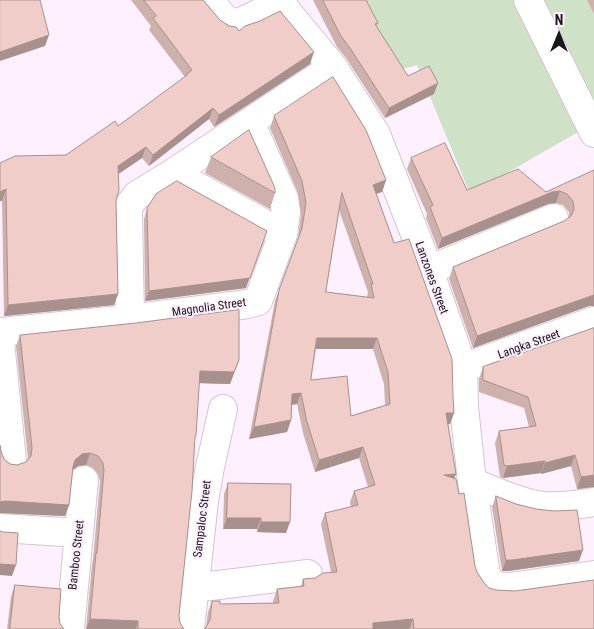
<!DOCTYPE html>
<style>
body{margin:0}
#map{position:relative;width:594px;height:629px;overflow:hidden;background:#fef0fe;font-family:"Roboto Condensed",sans-serif}
canvas{display:block}
.north{position:absolute;left:534px;top:10px;width:50px;height:50px;-webkit-text-stroke:4px #fef0fe;paint-order:stroke;rotate:0deg;font-size:14px;font-weight:700;line-height:20px;text-align:center;color:#1b161b}
.north::after{content:'';display:block;margin:auto;width:18px;height:22px;background:#1b161b;clip-path:polygon(50% 0,100% 100%,50% 72%,0 100%)}
</style>
<div id="map">
<canvas width="594" height="629"></canvas>
<div class="north">N</div>
</div>
<script>
const ctx = document.querySelector('canvas').getContext('2d');
ctx.lineJoin = 'round';
function fill(path, color) {
  ctx.fillStyle = color;
  ctx.fill(path, 'evenodd');
}
function stroke(path, color, width, dash) {
  ctx.strokeStyle = color;
  ctx.lineWidth = width;
  ctx.lineCap = dash ? 'butt' : 'round';
  ctx.setLineDash(dash || []);
  ctx.stroke(path);
}
function drawText(font, color, halo, rows, align = 'center') {
  ctx.font = font + ' "Roboto Condensed",sans-serif';
  ctx.lineWidth = 4;
  ctx.setLineDash([]);
  ctx.textBaseline = 'middle';
  ctx.strokeStyle = halo;
  ctx.fillStyle = color;
  for (const [text, x, y, turn = 0] of rows) {
    ctx.save();
    ctx.translate(x, y);
    ctx.rotate((+turn || 0) * Math.PI / 180);
    ctx.textAlign = isNaN(turn) ? turn : align;
    if (halo) ctx.strokeText(text, 0, 0);
    ctx.fillText(text, 0, 0);
    ctx.restore();
  }
}
fill(new Path2D(`
 M361 0H592L594 4V123L470 194 417 65 396 71Z`), '#cfe2c8');
const minor = new Path2D(`
 M210 0C216 7 223 20 232 23 241 25 273 5 283 0
 M528 0 594 133
 M280 1 285 9 333 67 376 134 429 270 463 368 464 407 472 482 486 575 493 586 509 587 594 575
 M173 173 283 234
 M429 270 554 218
 M130 319 128 212 130 204 137 195 173 173 333 67
 M0 332 130 319 248 304 258 301 283 234 286 212 284 199 250 122
 M0 342 12 461
 M463 368 594 321
 M472 482C492 490 522 504 543 506 561 507 577 505 594 502
 M0 528 79 533
 M194 588 308 574
 M70 629 84 480
 M190 629 204 501 210 467 223 409`);
stroke(minor, '#d3c5d3', 30);
stroke(minor, '#fff', 28);
fill(new Path2D(`
 M131 0H203L220 20 239 31 310 64 214 127 209 119 149 166 142 158 118 174 116 201 118 294 114 305 4 316 2 201 0 163 66 155 118 126 185 77 149 30 151 26Z
 M313 0H366L378 23 376 27 408 76 434 94 385 118 346 58 337 47Z
 M587 0H594V14Z
 M274 116 386 180 382 192 376 194 394 243 453 396 454 413 450 424H448L456 474 454 478 459 494 475 566 477 572 484 583 489 588 496 590 515 591 594 629H204L206 628 208 612 212 601 220 604 273 603V601L277 589 301 586 303 579 315 578 331 572 321 524 325 513 351 507 350 502 354 491 368 487 359 458 315 472 303 433 297 404 292 405 291 420 287 432 249 439 275 301 298 239 301 214 298 193 270 128ZM339 210 368 292 367 297 326 292ZM316 349H373L384 384 385 405 351 416 311 380Z
 M211 157 275 193 270 209 205 173Z
 M411 158 467 190 546 192 594 170V306H589L473 348 449 279 453 267 564 221 569 217V212L563 205 556 203 548 204 438 249 426 218 427 214 407 169Z
 M147 208 246 288 145 301 144 219Z
 M594 328V487L577 489 571 466 541 474V473L503 478 500 477 495 443 499 431 529 427 524 408 479 392V379L483 367Z
 M20 335 239 360 230 384 199 383 179 616 180 623 184 629H86L92 564 93 559 100 481 98 474 93 468 86 465 78 466 72 470 69 505 65 516 0 513 1 451 4 459 10 464 17 465 26 462 28 459 16 346Z
 M228 483 286 533 257 532V529H223L224 494Z
 M496 496 579 561 508 571H502L492 507Z
 M15 585 59 617 60 624 64 629H7L11 596Z`), '#ceb0ac');
fill(new Path2D(`
 M49 35 45 46 0 61V52Z
 M314 52 310 64 214 127 219 115Z
 M438 83 434 94 385 118 389 108Z
 M213 108 209 119 149 166 153 155Z
 M146 147 142 158 114 177 118 166Z
 M386 180 382 192 369 196 373 185Z
 M6 189 2 201H0V192Z
 M560 191 556 203 548 204 438 249 442 238 552 192Z
 M267 231 246 288 145 301 149 291Z
 M118 294 114 305 4 316 8 305Z
 M594 295V306H589L473 348 477 336Z
 M317 338H377L373 349H313Z
 M239 360 230 384 195 383 200 371Z
 M301 393 297 404 288 405 292 394Z
 M446 413H454L450 424 442 425Z
 M291 420 287 432 249 439 254 427Z
 M363 447 359 458 315 472 319 460Z
 M90 453 86 465 78 466 71 471 75 460 82 454Z
 M575 455 571 466 541 474 545 463Z
 M545 461 541 473 503 478 507 466Z
 M456 474 452 485 444 475Z
 M594 475V487L577 489 581 477Z
 M5 501 69 505 65 516 0 513V502Z
 M227 518H261L257 529H223Z
 M261 522H290L286 533 257 532Z
 M583 550 579 561 508 571H502L506 560Z
 M0 564 16 565 12 576 0 575Z
 M90 619 138 621 136 629H86Z
 M413 619 409 629H371L373 623Z`), '#a8908c');
const building = new Path2D(`
 M0 0H40L49 35 0 52Z
 M144 0H203L220 20 229 26 236 27 239 31 245 26 260 21 280 11 314 52 219 115 213 108 153 155 146 147 118 166 119 190 116 201 118 294 8 305 6 189 0 192V163L15 156 66 155 115 121 118 126 187 75V74L192 70 153 18 156 16Z
 M323 0H366L378 23 375 24 408 76 429 66 438 83 389 108 350 48 341 36Z
 M333 77 366 130 386 180 373 185 394 243 409 239 452 359 453 396 454 413H446L456 474 444 475 456 479 459 494 464 493 475 566 477 572 484 583 489 588 496 590 515 591 594 580V629H414L413 619 373 623V629H204L206 627 210 620 212 601H220V604L279 603 277 589 304 586 303 579 315 578 323 573 337 572 325 513 358 505 354 491 375 485 363 447 319 460 307 422 301 393 292 394 291 420 254 427 279 290 302 228 306 203 302 181 274 116ZM342 193 373 284H371L374 298 326 292ZM317 338H377L388 372 390 404 351 416 347 376 311 380Z
 M249 130 275 188V193L211 157Z
 M445 143 467 190 518 169 546 192 594 170V295L477 336 453 267 564 221 571 216 574 209 573 201 567 194 560 191 552 192 442 238 430 207 433 205 411 158Z
 M177 181 267 231 250 278 149 291 147 208 156 194Z
 M239 310V360L234 372 200 371 196 436H195L192 491 179 616 180 623 184 629H138V621L90 619 96 553H97L104 470 103 463 98 456 90 453 82 454 75 460 73 467 69 505 5 501 0 502V445L1 451 4 459 10 464 17 465 26 462 31 456 32 448 20 335 136 323Z
 M594 328V475L581 477 575 455 545 463V461L507 466 504 465 499 431 536 426 528 397 483 380V367Z
 M228 483 291 484 290 522H261V518H227Z
 M496 496 516 504 536 509 554 511 577 510 583 550 512 560H506Z
 M0 531 3 532 18 533 16 565 0 564Z
 M15 585 61 589 59 617 60 624 64 629H10Z`);
fill(building, '#f0cdc8');
stroke(building, '#a8908c', 1);
drawText('12px', '#1b161b', '#fef0fe', [
 ["Lanzones Street",431,278,70],
 ["Magnolia Street",209,308,-8],
 ["Langka Street",529,345,-20],
 ["Sampaloc Street",203,519,-83],
 ["Bamboo Street",77,555,-84]
]);
</script>
